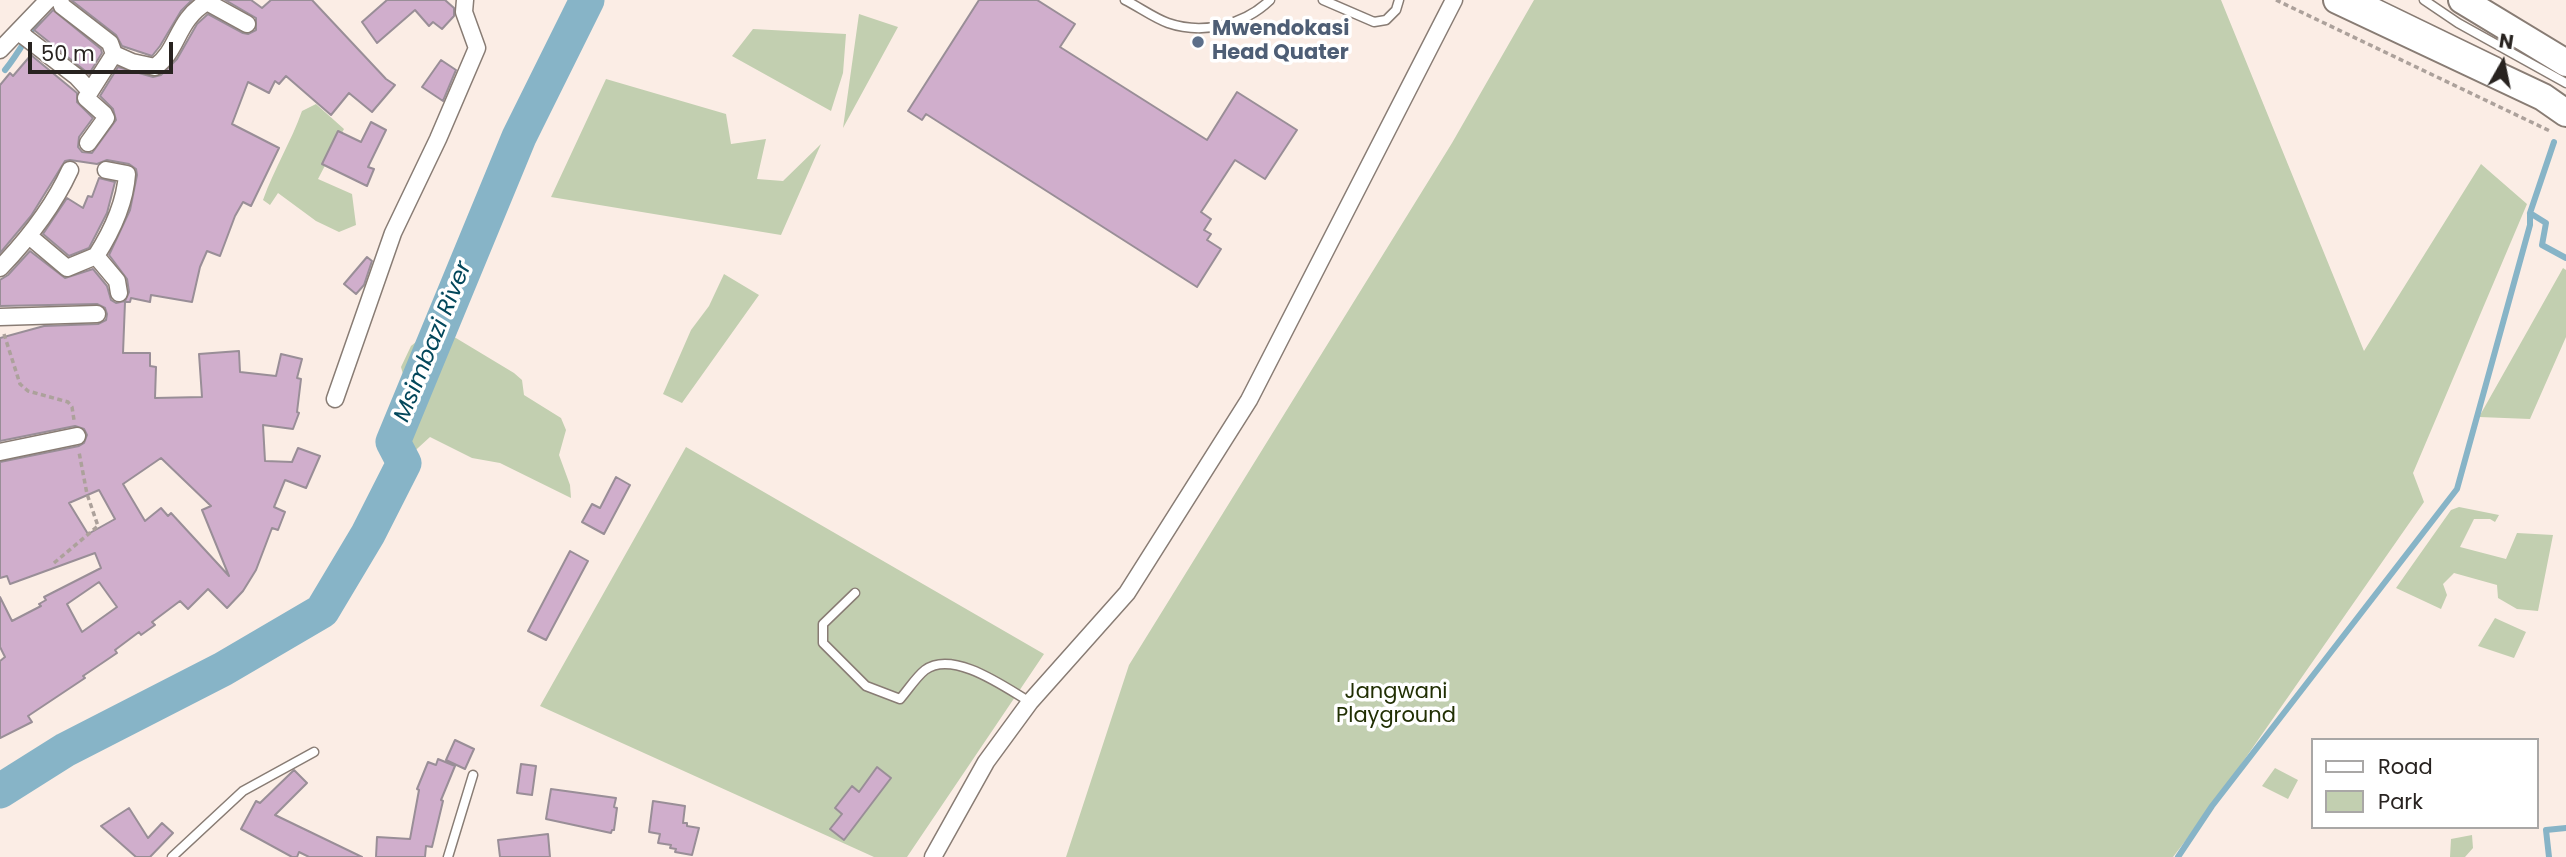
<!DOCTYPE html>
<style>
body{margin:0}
#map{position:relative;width:2566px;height:857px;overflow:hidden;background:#fbede5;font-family:Poppins,sans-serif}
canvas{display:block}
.legend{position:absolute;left:2311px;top:738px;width:228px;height:91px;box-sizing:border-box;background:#fff;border:2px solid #a9a7a6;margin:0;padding:9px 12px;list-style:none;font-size:21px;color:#282320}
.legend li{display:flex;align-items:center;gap:14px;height:35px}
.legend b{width:35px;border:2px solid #a9a7a6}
.north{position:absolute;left:2468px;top:28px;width:70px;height:70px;-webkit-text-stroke:5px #fff;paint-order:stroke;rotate:9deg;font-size:19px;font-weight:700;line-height:28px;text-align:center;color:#282320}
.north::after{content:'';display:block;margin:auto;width:24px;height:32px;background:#282320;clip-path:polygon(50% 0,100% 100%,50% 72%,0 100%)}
.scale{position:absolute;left:28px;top:42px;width:145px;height:32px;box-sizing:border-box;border:4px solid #282320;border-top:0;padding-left:9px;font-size:21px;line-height:24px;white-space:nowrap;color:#282320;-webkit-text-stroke:5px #fff;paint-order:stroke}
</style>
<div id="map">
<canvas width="2566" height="857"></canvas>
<ul class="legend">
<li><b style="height:9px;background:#fff"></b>Road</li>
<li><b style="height:19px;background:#c2cfb0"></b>Park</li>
</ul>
<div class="north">N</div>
<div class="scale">50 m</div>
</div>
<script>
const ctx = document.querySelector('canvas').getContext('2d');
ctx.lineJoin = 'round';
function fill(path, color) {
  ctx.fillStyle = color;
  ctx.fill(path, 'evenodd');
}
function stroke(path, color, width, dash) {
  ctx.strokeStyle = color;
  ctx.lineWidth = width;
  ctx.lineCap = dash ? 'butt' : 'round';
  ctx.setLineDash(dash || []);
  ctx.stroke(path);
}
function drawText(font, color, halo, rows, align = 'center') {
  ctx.font = font + ' Poppins,sans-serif';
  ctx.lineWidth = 7;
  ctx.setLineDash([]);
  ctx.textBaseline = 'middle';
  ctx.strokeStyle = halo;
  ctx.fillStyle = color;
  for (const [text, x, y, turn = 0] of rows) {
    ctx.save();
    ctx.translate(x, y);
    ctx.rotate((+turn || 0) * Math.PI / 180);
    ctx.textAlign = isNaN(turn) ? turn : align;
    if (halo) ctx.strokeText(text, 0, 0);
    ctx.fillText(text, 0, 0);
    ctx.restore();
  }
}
fill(new Path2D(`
 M1534 0H2221L2364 351 2481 164 2527 204 2413 473 2424 502 2212 806 2173 857H1066L1129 665 1452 143Z
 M859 14 898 27 843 128Z
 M753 29 846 34 843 73 831 111 732 56Z
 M606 79 726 114 731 144 766 139 757 179 783 181 821 144 781 235 551 197Z
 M316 104 344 129 318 179 352 194 356 225 339 232 316 221 278 193 270 205 263 200C274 169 291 142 302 111Z
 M2563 268 2566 270V337L2530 419 2479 417Z
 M724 274 759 295 682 403 663 394 691 330 709 306Z
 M436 326 514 373 522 380 524 395 561 418 566 430 559 455 570 485 571 498 500 463 472 458 430 437 407 458 399 443 413 424 418 404 408 392 401 367 411 346Z
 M686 447 1044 654 907 857H874L540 706Z
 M2459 507 2499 515 2495 522 2490 519H2474L2460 547 2506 559 2517 533 2553 535 2538 611 2517 609 2498 598 2497 585 2454 573 2443 584 2447 595 2441 609 2396 588 2451 510Z
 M2495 618 2526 632 2514 658 2478 646Z
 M2275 768 2298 780 2288 799 2262 786Z
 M2472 835 2473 848 2465 857H2450L2451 839Z`), '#c2cfb0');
stroke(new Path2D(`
 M5 70C19 53 27 36 39 19
 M2530 213 2546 223 2542 245 2566 258
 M2178 857 2212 806 2457 489 2530 225V213L2554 142
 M2549 857 2546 830 2566 828`), '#87b4c7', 6);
stroke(new Path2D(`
 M0 791 65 750 223 669 322 611 368 534 404 463 393 442 519 137 587 0`), '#87b4c7', 35);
const building = new Path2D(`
 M71 0H192L181 11 160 46 152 56 122 46 116 35Z
 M225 0H251L262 8 271 0H312L386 79 395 85 372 112 349 93 331 115 286 76 279 84 275 81 269 93 248 82 232 124 279 148 251 206 243 202 235 216 220 256 207 251 200 267 192 302 151 295 150 302 131 298 130 302H125L123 353H150V366L156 367 155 398 202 397 199 354 239 351 240 372 276 376 281 354 302 359 297 378 301 379 297 412 299 413 293 429 263 425 265 461 292 462 298 448 320 456 306 488 285 480 274 507 285 512 278 530 272 528 256 570 243 591 227 608 208 589 188 609 180 601 152 622 155 625 141 635 139 632 115 650 117 653 83 676 85 678 28 716 32 722 0 738V661L5 657 0 647V597L12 621 41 606 39 604 46 600 44 597 101 568 95 553 10 584 7 576 0 578V462L79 446 84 443 87 435 84 429 75 426 0 441V338L44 326 98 324 106 320 107 314 105 308 97 304 0 306V280L8 275 30 251 65 278 93 269 107 286 111 300 116 303 125 301 129 292 127 279 109 255 130 210 137 175 136 169 129 164 107 160 97 164 70 160 65 161 31 216 0 253V85L10 73 13 76 31 55 77 93V102L93 118 79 137 78 147 82 152 92 153 116 120 113 109 100 96 118 67 153 77 161 75 177 59 197 24 208 14 243 33 248 34 256 30V18ZM161 458 211 506 202 510 229 576 171 513 168 516 161 508 145 521 123 484ZM99 490 115 519 88 534 69 503ZM99 582 117 607 82 632 67 604Z
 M387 0H445L454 8V16L442 29 433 22 429 26 415 10 377 43 362 22Z
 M979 0H1037L1075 24 1060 47 1207 140 1237 92 1297 130 1265 179 1235 160 1201 212 1211 219 1204 230 1211 234 1207 240 1221 249 1197 287 926 114 922 120 908 111Z
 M53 10 101 49 102 53 89 74 34 30Z
 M441 60 456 70 443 101 422 87Z
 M371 122 386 130 368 167 374 169 367 186 322 164 338 131 361 142Z
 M99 178 115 182 107 213 89 248 69 256 43 234 67 198 83 208 88 196 92 197Z
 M367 257 372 261 364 285 356 294 344 284Z
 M616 477 630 485 604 534 582 522 592 504 600 508Z
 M570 551 588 561 546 640 528 631Z
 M455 740 474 749 465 769 446 760Z
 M438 759 455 766 441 800 443 801 432 847 426 846 425 857H376L377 837 410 839 419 790 417 789 428 762 436 765Z
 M521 764 536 766 532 795 517 793Z
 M877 767 891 778 844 840 830 829 842 814 835 808 852 786 859 792Z
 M294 770 307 783 275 815 362 857H309L299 852 297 857H292L241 829 256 801 260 803Z
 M551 789 616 798 614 807 617 808 614 830H612L611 833 546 819Z
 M653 801 685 806 683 823H687V826L699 828 692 855 675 852 676 849 670 848 671 845 658 843 660 834 649 832Z
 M129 808 148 838 162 823 173 833 150 857H136L101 826Z
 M548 834 550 857H500L498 840Z`);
fill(building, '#d0aecc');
stroke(building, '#998e97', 2);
const service = new Path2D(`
 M1125 0C1139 7 1154 18 1168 23 1203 35 1244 25 1270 0
 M1323 0 1374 22 1386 20 1396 10 1399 0
 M2370 0 2498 62
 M2424 0 2458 23 2566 83
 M855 593 823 624V643L866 686 900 699C908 690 916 677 925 670 953 649 1006 688 1030 702
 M172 857 243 791 314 752
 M448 857 473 775`);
const minor = new Path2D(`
 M60 0 62 6 110 43 114 54 86 98 104 114 106 118 88 143
 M20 30 25 37 77 77 89 90
 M0 50 48 0
 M114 54 132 62 155 67C179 50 176 20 207 2L247 24
 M29 236 67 268 96 256 117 281 119 293
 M96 256C112 231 125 204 127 174L106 170
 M0 268C28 239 53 207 70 170
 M0 317 97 314
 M335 399 393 233 438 139 477 48 464 12 465 0
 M0 452 77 436
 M933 857 986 762 1030 702 1127 593 1249 400 1454 0`);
const trunk = new Path2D(`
 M2337 0 2543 97 2566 113
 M2462 0 2566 63`);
stroke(service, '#887c74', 11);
stroke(minor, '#887c74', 19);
stroke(trunk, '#887c74', 30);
stroke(new Path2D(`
 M2276 0 2552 132
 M4 334 20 384 28 391 68 402 72 407 74 420
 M54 563 98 526 87 494 79 452`), '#aca19b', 3.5, [5, 3.5]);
stroke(service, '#fff', 8);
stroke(minor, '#fff', 16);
stroke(trunk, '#fff', 26);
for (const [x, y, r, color] of [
 [1198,42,7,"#5c6f8a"]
]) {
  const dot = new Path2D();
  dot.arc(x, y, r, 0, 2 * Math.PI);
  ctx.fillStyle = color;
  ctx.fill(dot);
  stroke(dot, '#fff', 2.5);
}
drawText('bold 21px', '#4e5e75', '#fff', [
 ["Mwendokasi",1212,30],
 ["Head Quater",1212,54]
], 'left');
drawText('21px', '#212f03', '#fff', [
 ["Jangwani",1396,693],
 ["Playground",1396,717]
]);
drawText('italic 23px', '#03475b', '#fff', [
 ["Msimbazi River",434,342,-68]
]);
</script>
